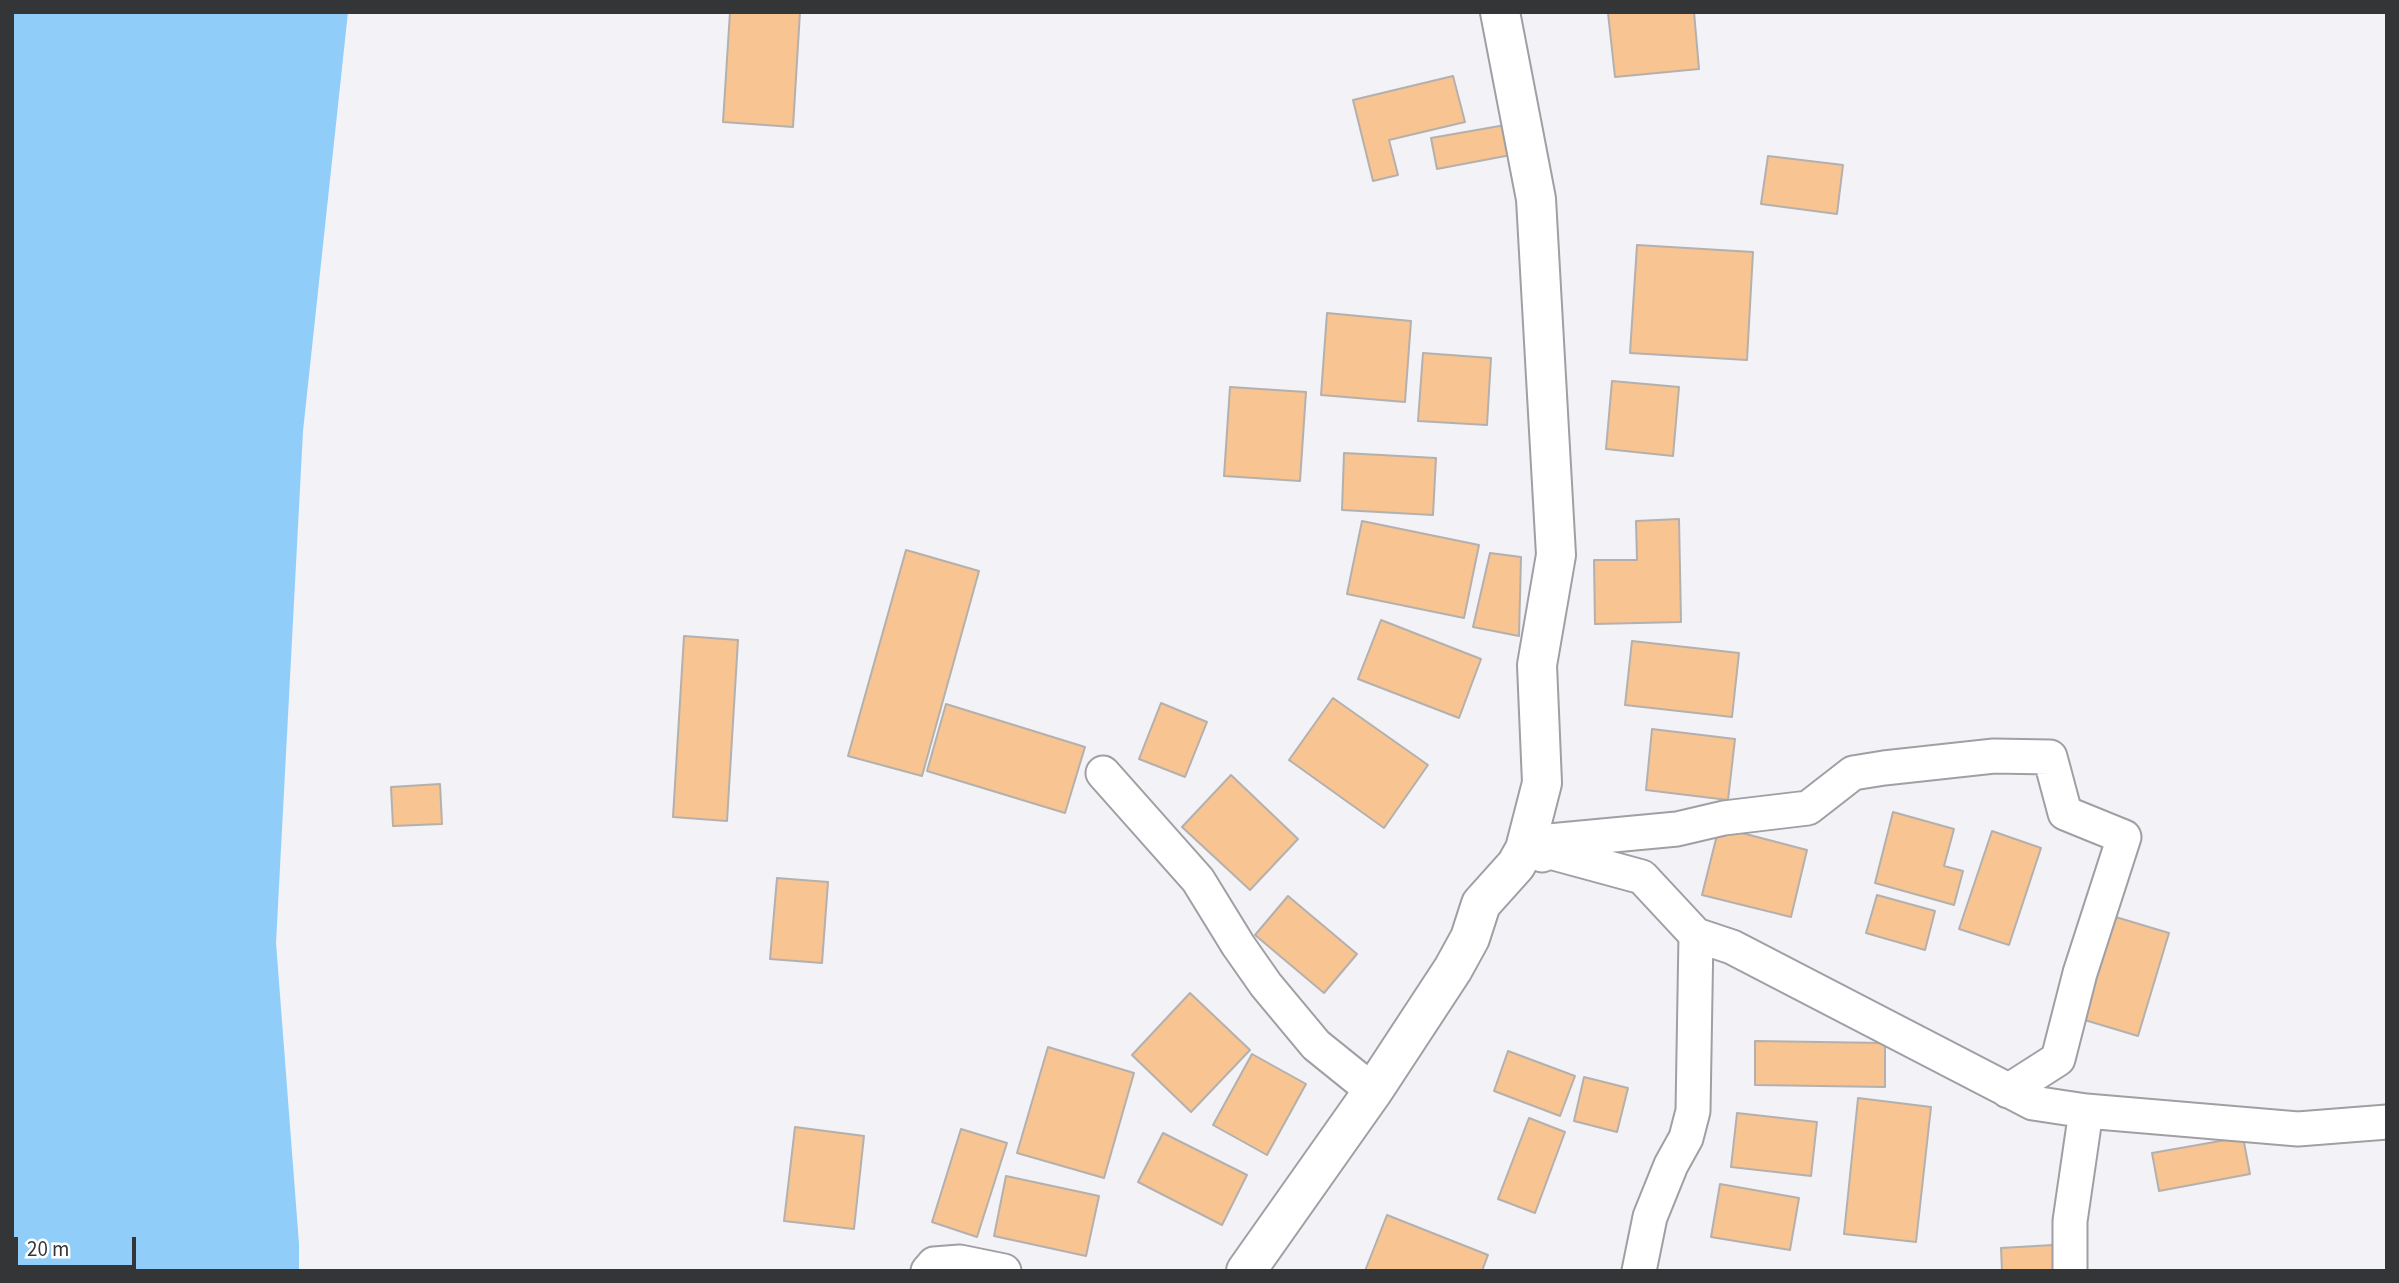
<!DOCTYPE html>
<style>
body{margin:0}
#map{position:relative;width:2399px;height:1283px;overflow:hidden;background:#f2f2f7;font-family:"Source Sans 3",sans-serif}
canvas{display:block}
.frame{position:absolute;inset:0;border:14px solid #343537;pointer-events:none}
.scale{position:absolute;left:14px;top:1237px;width:122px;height:32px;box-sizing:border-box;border:4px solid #343537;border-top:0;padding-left:9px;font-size:21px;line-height:24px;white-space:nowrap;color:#343537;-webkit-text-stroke:5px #fff;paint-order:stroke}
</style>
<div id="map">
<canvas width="2399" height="1283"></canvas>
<div class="frame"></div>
<div class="scale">20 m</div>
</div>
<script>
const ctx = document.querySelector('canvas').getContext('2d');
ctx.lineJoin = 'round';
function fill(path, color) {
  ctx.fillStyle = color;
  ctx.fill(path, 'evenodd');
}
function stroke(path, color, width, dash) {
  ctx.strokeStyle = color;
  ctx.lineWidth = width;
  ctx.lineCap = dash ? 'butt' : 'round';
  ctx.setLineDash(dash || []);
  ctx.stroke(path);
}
fill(new Path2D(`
 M12 12H348L303 431 276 943 299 1244V1271H12Z`), '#90cdf9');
const building = new Path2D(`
 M730 12H800L793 127 723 122Z
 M1619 12H1694L1699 69 1615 77 1608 13Z
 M1453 76 1465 122 1389 140 1398 175 1373 181 1353 100Z
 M1511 124 1516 154 1437 169 1431 138Z
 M1768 156 1843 165 1837 214 1761 204Z
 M1637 245 1753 252 1747 360 1630 353Z
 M1327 313 1411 321 1405 402 1321 395Z
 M1423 353 1491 358 1487 425 1418 421Z
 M1612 381 1679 387 1673 456 1606 449Z
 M1230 387 1306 392 1300 481 1224 476Z
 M1344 453 1436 458 1433 515 1342 510Z
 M1679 519 1681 622 1595 624 1594 560H1637L1636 521Z
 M1362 521 1479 545 1464 618 1347 594Z
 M906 550 979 571 922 776 848 756Z
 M1490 553 1521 557 1519 636 1473 627Z
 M1381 620 1481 659 1459 718 1358 679Z
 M684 636 738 640 727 821 673 817Z
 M1632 641 1739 653 1732 717 1625 705Z
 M1333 698 1428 765 1384 828 1289 760Z
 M1161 703 1207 722 1185 777 1139 759Z
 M946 704 1085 747 1065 813 927 771Z
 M1652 729 1735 739 1728 800 1646 790Z
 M1231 775 1298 839 1250 890 1182 827Z
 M440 784 442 824 393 826 391 787Z
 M1893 812 1954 829 1944 866 1963 871 1954 905 1875 883Z
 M1719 827 1807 850 1791 917 1702 895Z
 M1992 831 2041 848 2009 945 1959 929Z
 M777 878 828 882 822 963 770 959Z
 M1877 895 1935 911 1925 950 1866 933Z
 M1288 896 1357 954 1324 993 1255 935Z
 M2109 915 2169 933 2138 1036 2078 1018Z
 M1190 993 1250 1050 1191 1112 1132 1055Z
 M1755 1041 1885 1043V1087L1755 1085Z
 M1048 1047 1134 1073 1104 1178 1017 1153Z
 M1508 1051 1575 1076 1560 1116 1494 1091Z
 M1252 1054 1306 1084 1267 1155 1213 1125Z
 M1584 1077 1628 1088 1617 1132 1574 1121Z
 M1858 1098 1931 1107 1916 1242 1844 1234Z
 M1737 1113 1817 1122 1811 1176 1731 1167Z
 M1529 1118 1565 1132 1535 1213 1498 1199Z
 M795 1127 864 1136 854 1229 784 1221Z
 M961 1129 1007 1143 977 1237 932 1222Z
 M1163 1133 1247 1175 1222 1225 1138 1182Z
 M2243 1137 2250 1174 2159 1191 2152 1153Z
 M1006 1176 1099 1196 1086 1256 994 1236Z
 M1720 1184 1799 1198 1790 1250 1711 1237Z
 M1387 1215 1488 1255 1482 1271H1365Z
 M2053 1245 2055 1271H2002L2001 1248Z`);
fill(building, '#f8c492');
stroke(building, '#b4b0ad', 2);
const minor = new Path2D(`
 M1103 773 1198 880 1238 945 1266 985 1316 1045 1373 1091
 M1528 843 1677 829 1724 818 1808 808 1853 773 1884 768 1994 756 2050 757 2065 813 2124 837 2080 973 2058 1059 2008 1091
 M1542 855 1550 852 1642 877 1696 935 1732 947 2033 1103 2086 1111 2298 1129 2387 1122
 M928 1271 934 1264 960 1262 1004 1271
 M1639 1271 1650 1217 1671 1165 1686 1138 1693 1111 1696 935
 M2070 1271V1221L2086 1111`);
const trunk = new Path2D(`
 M1246 1271 1373 1091 1453 969 1470 938 1481 904 1516 865 1525 849 1542 783 1537 665 1556 555 1536 199 1500 12`);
stroke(minor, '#9f9fa4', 37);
stroke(trunk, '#9f9fa4', 42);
stroke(minor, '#fff', 33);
stroke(trunk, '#fff', 38);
</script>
